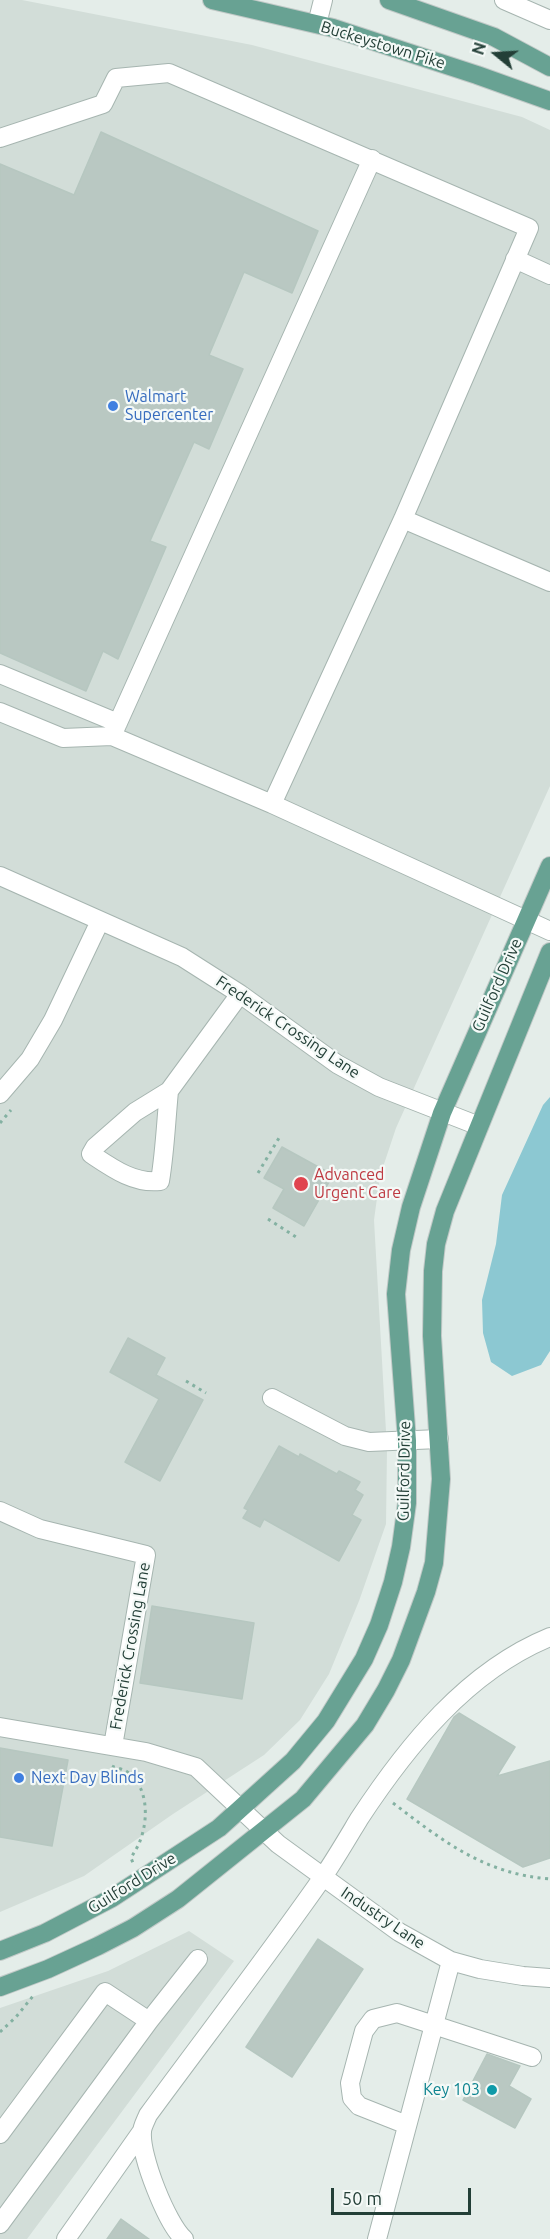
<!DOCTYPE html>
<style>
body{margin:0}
#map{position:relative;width:550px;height:2239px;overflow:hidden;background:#e4ede9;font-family:Ubuntu,sans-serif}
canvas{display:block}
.north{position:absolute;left:466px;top:24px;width:60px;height:60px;-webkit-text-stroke:4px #f4f9f7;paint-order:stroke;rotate:288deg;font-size:16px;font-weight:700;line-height:24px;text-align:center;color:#233f37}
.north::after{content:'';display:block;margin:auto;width:21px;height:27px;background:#233f37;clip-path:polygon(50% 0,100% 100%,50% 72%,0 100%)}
.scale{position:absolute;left:331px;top:2188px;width:140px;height:27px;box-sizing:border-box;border:3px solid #233f37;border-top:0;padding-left:8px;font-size:18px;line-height:21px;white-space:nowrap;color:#233f37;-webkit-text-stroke:4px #f4f9f7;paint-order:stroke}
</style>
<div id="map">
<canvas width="550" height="2239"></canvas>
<div class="north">N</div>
<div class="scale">50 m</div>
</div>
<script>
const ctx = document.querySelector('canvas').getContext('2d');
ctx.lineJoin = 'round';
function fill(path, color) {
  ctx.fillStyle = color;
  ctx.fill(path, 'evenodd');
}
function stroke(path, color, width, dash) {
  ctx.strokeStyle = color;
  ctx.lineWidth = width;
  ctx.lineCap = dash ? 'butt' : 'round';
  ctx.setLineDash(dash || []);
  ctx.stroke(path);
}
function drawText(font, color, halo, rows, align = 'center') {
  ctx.font = font + ' Ubuntu,sans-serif';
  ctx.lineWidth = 4.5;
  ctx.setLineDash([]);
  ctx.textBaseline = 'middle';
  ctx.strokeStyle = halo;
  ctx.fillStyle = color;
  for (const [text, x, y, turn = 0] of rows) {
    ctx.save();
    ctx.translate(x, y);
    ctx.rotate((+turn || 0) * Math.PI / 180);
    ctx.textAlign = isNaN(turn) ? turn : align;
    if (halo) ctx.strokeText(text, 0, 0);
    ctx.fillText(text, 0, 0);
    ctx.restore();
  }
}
fill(new Path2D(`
 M0 0H22L252 45 522 117 550 130V786L396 1128 380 1176 374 1220 387 1449 386 1524 359 1601 329 1674 300 1720 264 1755 173 1814 84 1876 0 1912Z
 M189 1931 234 1961 27 2239H0V2008L108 1971Z`), '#d2ddd8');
fill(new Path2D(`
 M550 1097V1351L541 1365 512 1376 491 1362 483 1333 482 1300 496 1244 502 1195 543 1105Z`), '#8cc8d2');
const building = new Path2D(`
 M101 132 318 231 292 293 244 272 209 355 243 369 209 449 194 442 150 541 166 547 118 659 103 651 86 691 0 653V164L74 195Z
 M282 1147 333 1175 304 1226 273 1208 284 1189 264 1178Z
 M128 1338 165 1358 156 1375 203 1400 160 1481 125 1462 159 1399 110 1372Z
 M279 1446 299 1457 300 1454 337 1474 339 1471 360 1482 355 1490 363 1495 352 1515 361 1520 339 1561 264 1519 260 1527 243 1518 248 1510 244 1508Z
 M152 1606 254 1623 242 1699 140 1683Z
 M459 1713 515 1747 497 1776 550 1761V1858L523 1867 407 1799 454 1717Z
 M0 1748 68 1760 52 1846 0 1837Z
 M318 1939 363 1969 292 2077 246 2047Z
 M487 2054 520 2066 509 2086 531 2099 515 2128 463 2100Z
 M121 2219 149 2239H107Z`);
fill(building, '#b9c8c2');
stroke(building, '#b6c7c0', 1.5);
const minor = new Path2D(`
 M504 0 550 20
 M317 24 323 0
 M0 138 103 104 116 78 169 73 529 228 403 519 272 804
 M515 259 550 275
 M403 519 550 582
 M0 674 118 723
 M0 712 63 738 112 736 272 804 550 931
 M112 736 372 159
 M0 876 182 957 240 994 337 1064 379 1087 479 1126
 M169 1091C166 1121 165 1151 160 1181 134 1184 112 1168 91 1154L95 1147 135 1112 169 1091 240 994
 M0 1094 30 1059 53 1020 100 921
 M272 1398 345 1436 369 1442 439 1439
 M0 1511 40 1529 146 1555 113 1746
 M0 1727 146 1752 196 1767 278 1844 399 1932 451 1961 480 1969 523 1976 550 1978
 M149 2021 198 1959
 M407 2125 359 2106 352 2098 350 2083 364 2031 373 2019 397 2013 532 2057
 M0 2134 105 1992 149 2021 0 2224
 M66 2239 142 2131
 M184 2239C167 2224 140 2156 142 2132 142 2127 146 2120 148 2115 206 2036 267 1957 323 1877 336 1858 347 1839 359 1819 407 1746 467 1671 550 1637
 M377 2239 451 1961`);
const major = new Path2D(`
 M212 0 333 28 477 75 550 101
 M389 0 494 37 550 67
 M0 1951 45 1933 112 1898 219 1828 293 1761 326 1721 364 1659 379 1625 393 1582 401 1547 407 1503V1441L396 1294 401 1250 411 1207 442 1113 550 866
 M0 1987 48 1969 98 1946 133 1928 178 1899 303 1799 365 1725 386 1690 401 1660 426 1592 434 1563 441 1479 432 1336 433 1271 436 1244 445 1211 550 952`);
stroke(minor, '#a6b5b0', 20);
stroke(major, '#c1c9c7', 20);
stroke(new Path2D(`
 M0 1123 11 1110
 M258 1173 279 1138
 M268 1219 296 1237
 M186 1381 206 1393
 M112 1766C116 1768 122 1769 126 1771 148 1785 149 1818 140 1841 138 1847 134 1852 131 1858L133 1863
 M393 1803C443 1841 484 1874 550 1879
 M0 2032 16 2017 33 1996`), '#84b1a2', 3, [3, 4.5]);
stroke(minor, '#fff', 18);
stroke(major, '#68a293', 18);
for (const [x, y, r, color] of [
 [113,406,6,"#3f7fe0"],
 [301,1184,8,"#e0444e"],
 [19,1778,6,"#3f7fe0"],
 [492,2090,6,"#0f9aa8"]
]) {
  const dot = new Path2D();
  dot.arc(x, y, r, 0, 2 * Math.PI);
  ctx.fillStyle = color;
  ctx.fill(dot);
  stroke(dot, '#f4f9f7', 2);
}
drawText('16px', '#233f37', '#f4f9f7', [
 ["Buckeystown Pike",383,45,17],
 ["Guilford Drive",497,985,-66],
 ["Frederick Crossing Lane",288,1027,34],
 ["Guilford Drive",404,1471,-89],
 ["Frederick Crossing Lane",130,1646,-80],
 ["Guilford Drive",132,1883,-32],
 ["Industry Lane",383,1918,34]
]);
drawText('16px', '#366cbe', '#f4f9f7', [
 ["Walmart",125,397],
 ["Supercenter",125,415],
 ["Next Day Blinds",31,1778]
], 'left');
drawText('16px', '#be3a42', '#f4f9f7', [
 ["Advanced",314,1175],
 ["Urgent Care",314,1193]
], 'left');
drawText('16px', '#0d838f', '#f4f9f7', [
 ["Key 103",480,2090]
], 'right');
</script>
